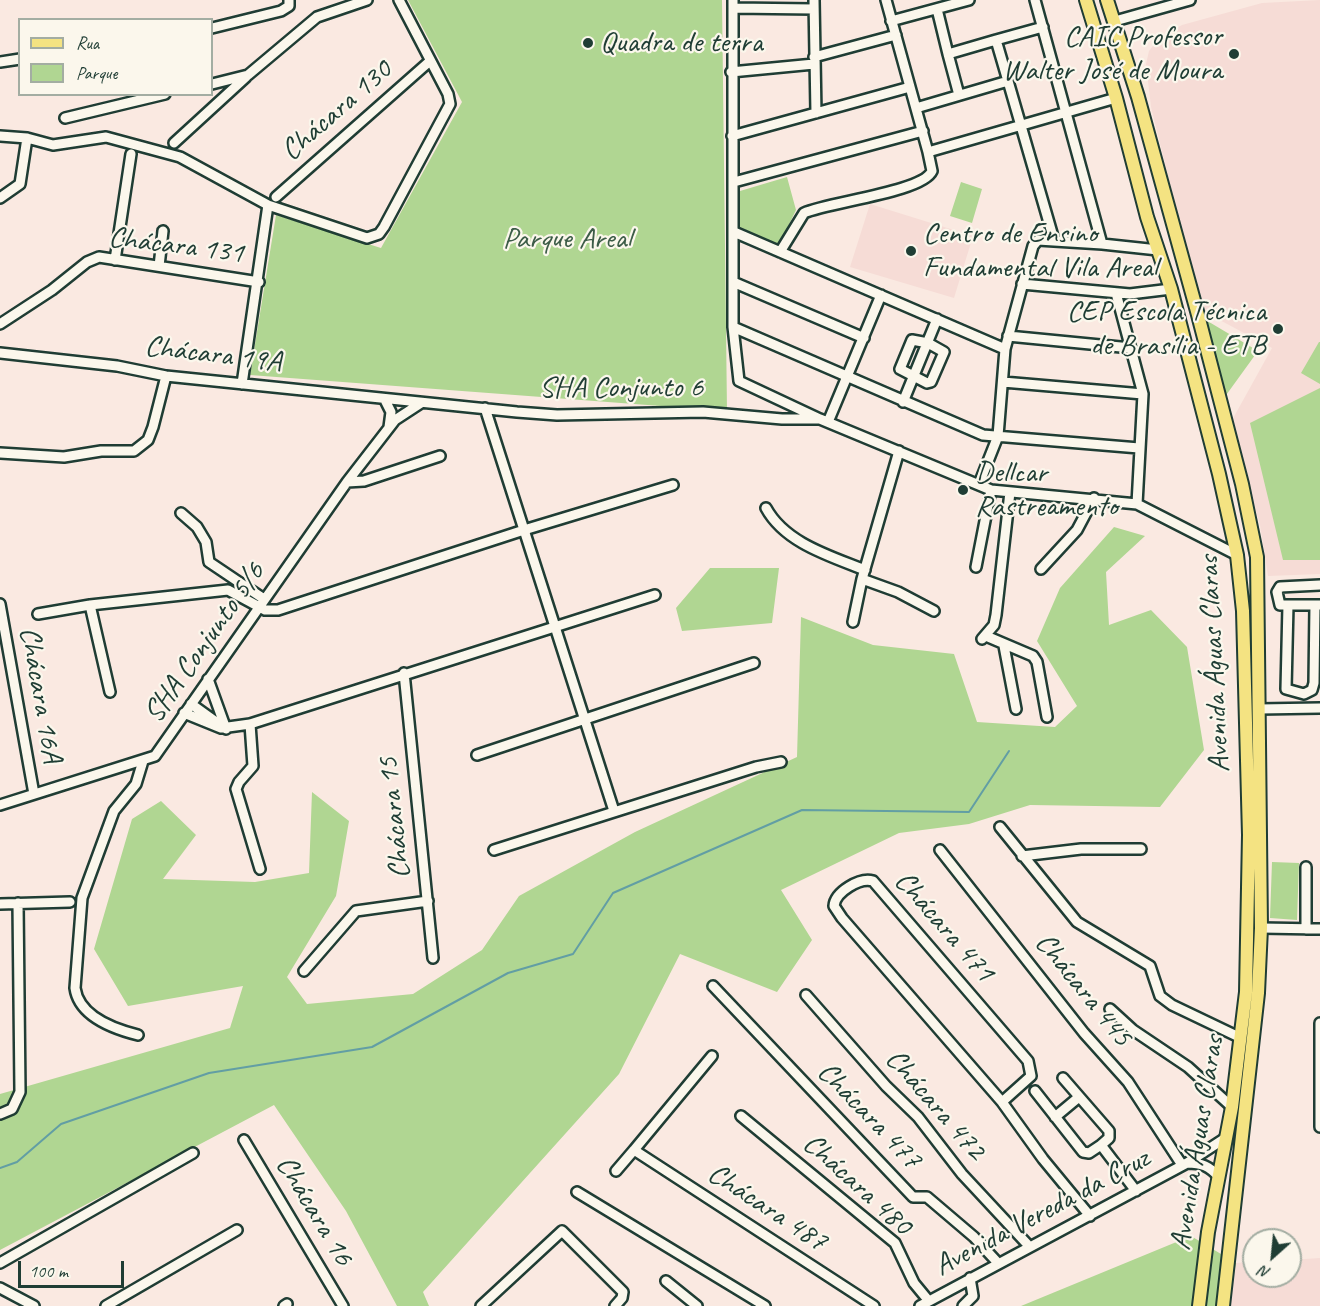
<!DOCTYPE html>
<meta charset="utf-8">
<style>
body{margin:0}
#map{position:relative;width:1320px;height:1306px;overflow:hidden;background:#fae9e1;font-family:Caveat,sans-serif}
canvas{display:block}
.legend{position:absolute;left:18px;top:18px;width:195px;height:78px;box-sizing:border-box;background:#fbf7ec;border:2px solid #a3ada2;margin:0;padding:8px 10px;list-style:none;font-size:18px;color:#1f3d34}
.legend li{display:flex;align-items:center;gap:12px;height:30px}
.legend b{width:30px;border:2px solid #a3ada2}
.north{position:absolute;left:1242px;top:1228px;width:60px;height:60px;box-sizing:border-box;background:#fbf7ec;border:2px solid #a3ada2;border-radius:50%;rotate:207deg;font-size:16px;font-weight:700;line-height:24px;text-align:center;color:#1f3d34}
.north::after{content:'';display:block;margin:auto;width:21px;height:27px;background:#1f3d34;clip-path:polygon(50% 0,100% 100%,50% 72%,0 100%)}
.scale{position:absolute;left:18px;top:1261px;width:106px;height:27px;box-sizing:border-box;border:3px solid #1f3d34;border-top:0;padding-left:8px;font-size:18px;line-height:21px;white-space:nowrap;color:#1f3d34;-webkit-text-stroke:4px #fbf7ec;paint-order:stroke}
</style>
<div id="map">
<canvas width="1320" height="1306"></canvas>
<ul class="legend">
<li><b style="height:8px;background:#f4e382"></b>Rua</li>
<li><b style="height:16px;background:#b0d692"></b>Parque</li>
</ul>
<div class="north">N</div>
<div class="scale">100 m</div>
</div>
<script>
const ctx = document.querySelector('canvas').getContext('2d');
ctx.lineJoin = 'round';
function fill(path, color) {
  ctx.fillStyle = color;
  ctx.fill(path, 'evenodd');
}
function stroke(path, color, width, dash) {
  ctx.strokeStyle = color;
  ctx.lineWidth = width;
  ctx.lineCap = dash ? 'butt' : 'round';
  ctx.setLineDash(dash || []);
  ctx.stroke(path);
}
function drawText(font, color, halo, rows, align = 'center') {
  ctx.font = font + ' Caveat,sans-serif';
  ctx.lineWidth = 4.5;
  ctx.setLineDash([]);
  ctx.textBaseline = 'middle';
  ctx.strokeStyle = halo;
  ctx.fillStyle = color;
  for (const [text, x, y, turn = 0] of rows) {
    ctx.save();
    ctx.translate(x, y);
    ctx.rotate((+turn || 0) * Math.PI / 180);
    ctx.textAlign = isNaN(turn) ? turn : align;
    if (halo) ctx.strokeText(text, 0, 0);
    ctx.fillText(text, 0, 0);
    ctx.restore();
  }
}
fill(new Path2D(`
 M1320 0V574L1268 576 1260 525 1231 422 1272 348 1201 310 1151 107 1146 64 1149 51 1159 38 1182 25 1262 3Z
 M870 204 973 236 954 298 850 267Z
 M1320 1258V1306H1228L1236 1263 1254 1262V1276H1290V1260Z`), '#f6dcd6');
fill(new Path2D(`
 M408 0H722L727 411 250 375 276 215 381 248 462 102Z
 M787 177 796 210 780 243 776 245 742 231 739 227 740 191Z
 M961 182 982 189 972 223 950 216Z
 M1204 319 1258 351 1224 398Z
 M1319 342H1320V384L1301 373Z
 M1320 388V560H1283L1250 423Z
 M1114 527 1145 536 1106 572 1109 625 1151 610 1187 647 1204 750 1160 807 1030 805 969 824 899 833 781 890 812 940 777 992 680 954 619 1074 423 1292 429 1306H397L346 1211 274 1105 0 1250V1094L230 1028 243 986 128 1006 94 949 132 819 161 801 196 835 163 879 255 882 309 873 312 792 349 821 336 896 287 977 307 1004 413 994 482 950 519 896 635 832 797 757 801 617 873 645 954 654 977 722 1055 727 1077 706 1037 641 1060 588Z
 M710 568H779L772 623 682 631 676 608Z
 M1272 862 1299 863 1297 920 1270 918Z
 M1191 1236 1236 1263 1228 1306H1021Z`), '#b0d692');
stroke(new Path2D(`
 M0 1168 17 1162 61 1124 209 1073 372 1047 508 973 573 954 613 893 802 810 969 812 1009 751`), '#629ea4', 2);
const minor = new Path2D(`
 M733 0V327L739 381 820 419 991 490 1137 504 1237 555
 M814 0 816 113
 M886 0 928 152
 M733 8 814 9
 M891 21 969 0
 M1115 21 1190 0
 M212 28 281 11 289 6V0
 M996 40 1043 27
 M948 54 959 95
 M814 57 896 35
 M0 62 20 59
 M731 72 814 64
 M1008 81 1054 240
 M212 84 248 75 317 17 367 0
 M916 108 1008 81 996 40 948 54 937 9
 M65 118 165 94
 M0 136 27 138 53 145 106 137 180 157 268 205 367 238 379 234 384 227 450 104 448 94 399 0
 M732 136 910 87
 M174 143 246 77
 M734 182 923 131
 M276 197 430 61
 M0 198 20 184 27 138
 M734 232 1005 349 1033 246 1038 240 1102 244 1035 0
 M1102 244 1158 250
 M780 252 804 213C828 202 923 192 932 171L928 152 1116 98
 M115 260 131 154
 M159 266 163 231
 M733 282 864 338
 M1022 284 1130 294 1171 289
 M1116 293 1143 394 1137 504
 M0 324 52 290 87 262 99 257 259 282
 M733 327 983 435 1139 448
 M1008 336 1131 348
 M912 340 928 343 944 352 931 382 927 383 900 369Z
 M0 353 117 366 166 376 517 412 557 415 703 412 782 419H818
 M1003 382 1143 394
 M242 384 268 205
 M385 400 391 412 389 427
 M903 402 937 319
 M485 408 614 811
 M828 422 881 295
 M0 453 64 457 101 451H134L148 440 153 427 166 376
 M347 482 364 481 440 456
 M979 484 998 436 1005 349
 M766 508C785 543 830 556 865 570
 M181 513 197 527 206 542 209 562 264 599
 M976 567 991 490
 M1041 569 1077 530 1094 498
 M862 579 898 592 934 611
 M0 604 34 794
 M90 605 110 692
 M1288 605 1286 689 1304 694 1312 690 1314 683 1315 605
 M1319 605H1280L1277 592 1280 587 1320 585
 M38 614 90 605 228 590 265 610H278L524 530 673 485
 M853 622 862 579 899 451
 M986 636 1033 656 1037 662 1047 717
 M982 639 994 625 996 615 1010 492
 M1004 646 1016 709
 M404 673 433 958
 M208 679 226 729
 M191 704 216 722
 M1259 709 1320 708
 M184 713 221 728 250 724 655 595
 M250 724 253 766 239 782 236 789 260 869
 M477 755 754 663
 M0 805 155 756 347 482 395 420 421 403
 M1000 827 1077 922 1150 966 1160 996 1172 1005 1241 1038
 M494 850 756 767 781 762
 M940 850 1084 1033 1128 1082 1182 1165
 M1022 856 1081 849H1141
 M0 904 70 902
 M1261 928 1320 929
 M1306 929V867
 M304 971 356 911 428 901
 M713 986 913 1197H927L974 1237 998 1263
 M806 995 886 1086 918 1117 962 1174 1029 1246
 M1110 1009 1133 1030 1188 1067 1232 1107
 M1320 1023V1127
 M138 1035C114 1029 79 1017 75 988L82 898 114 811 136 784 143 761
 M712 1056 634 1150 874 1306
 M1063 1078 1109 1131V1138L1101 1145
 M1035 1091 1083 1152 1089 1153 1101 1145 1136 1191
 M1002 1102 1031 1076 1028 1061 873 881C860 877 835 892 834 906L842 918 1002 1102 1043 1159 1090 1216
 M0 1114 12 1109 20 1092 18 903
 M741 1116 895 1243 914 1283 928 1300
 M1055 1117 1079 1097
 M244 1140 343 1306
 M1187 1163C1202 1163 1209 1166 1219 1177
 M616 1171 634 1150
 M577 1192 765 1306
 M0 1263 193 1153
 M666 1281 697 1306
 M0 1288 34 1306
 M106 1306 237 1230
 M284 1306 287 1304
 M481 1306 562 1231 623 1292 622 1298 615 1306
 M920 1306 1187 1163 1227 1137
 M963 1306 973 1296 970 1278`);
const major = new Path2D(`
 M1086 0 1116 98 1147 217 1171 289 1219 474 1237 555 1243 611 1249 835 1246 992 1232 1107 1208 1232 1199 1306
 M1107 0 1138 97 1198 315 1242 484 1257 557 1261 928 1258 993 1223 1306`);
stroke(minor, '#1f3d34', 14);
stroke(major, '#1f3d34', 16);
stroke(minor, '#fbf7ec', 9);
stroke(major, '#f4e382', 12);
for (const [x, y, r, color] of [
 [588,43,6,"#1f3d34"],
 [1234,54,6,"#1f3d34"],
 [911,251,6,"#1f3d34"],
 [1278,329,6,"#1f3d34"],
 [963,490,6,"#1f3d34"]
]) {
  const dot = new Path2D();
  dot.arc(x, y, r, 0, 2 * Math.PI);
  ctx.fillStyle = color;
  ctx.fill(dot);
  stroke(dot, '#fbf7ec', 2);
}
drawText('30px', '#1f3d34', '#fbf7ec', [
 ["CAIC Professor",1222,37,"right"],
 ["Walter José de Moura",1222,71,"right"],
 ["Quadra de terra",600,43],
 ["Centro de Ensino",923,234],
 ["Fundamental Vila Areal",923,268],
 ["CEP Escola Técnica",1266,312,"right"],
 ["de Brasília - ETB",1266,346,"right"],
 ["Dellcar",975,473],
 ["Rastreamento",975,507]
], 'left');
drawText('30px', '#1f3d34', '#fbf7ec', [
 ["Chácara 130",337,111,-41],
 ["Chácara 131",176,246,7],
 ["Chácara 19A",213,355,7],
 ["SHA Conjunto 6",621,388],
 ["SHA Conjunto 5/6",205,643,-55],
 ["Avenida Águas Claras",1215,664,-93],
 ["Chácara 16A",40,695,80],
 ["Chácara 15",395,818,-96],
 ["Chácara 471",944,927,49],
 ["Chácara 445",1083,990,51],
 ["Chácara 472",935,1105,49],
 ["Chácara 477",869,1116,46],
 ["Avenida Águas Claras",1198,1143,-81],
 ["Chácara 480",857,1185,42],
 ["Chácara 487",767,1208,33],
 ["Chácara 16",314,1211,59],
 ["Avenida Vereda da Cruz",1042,1213,-28]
]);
drawText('30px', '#3c5c47', '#fbf7ec', [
 ["Parque Areal",567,239]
]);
</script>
